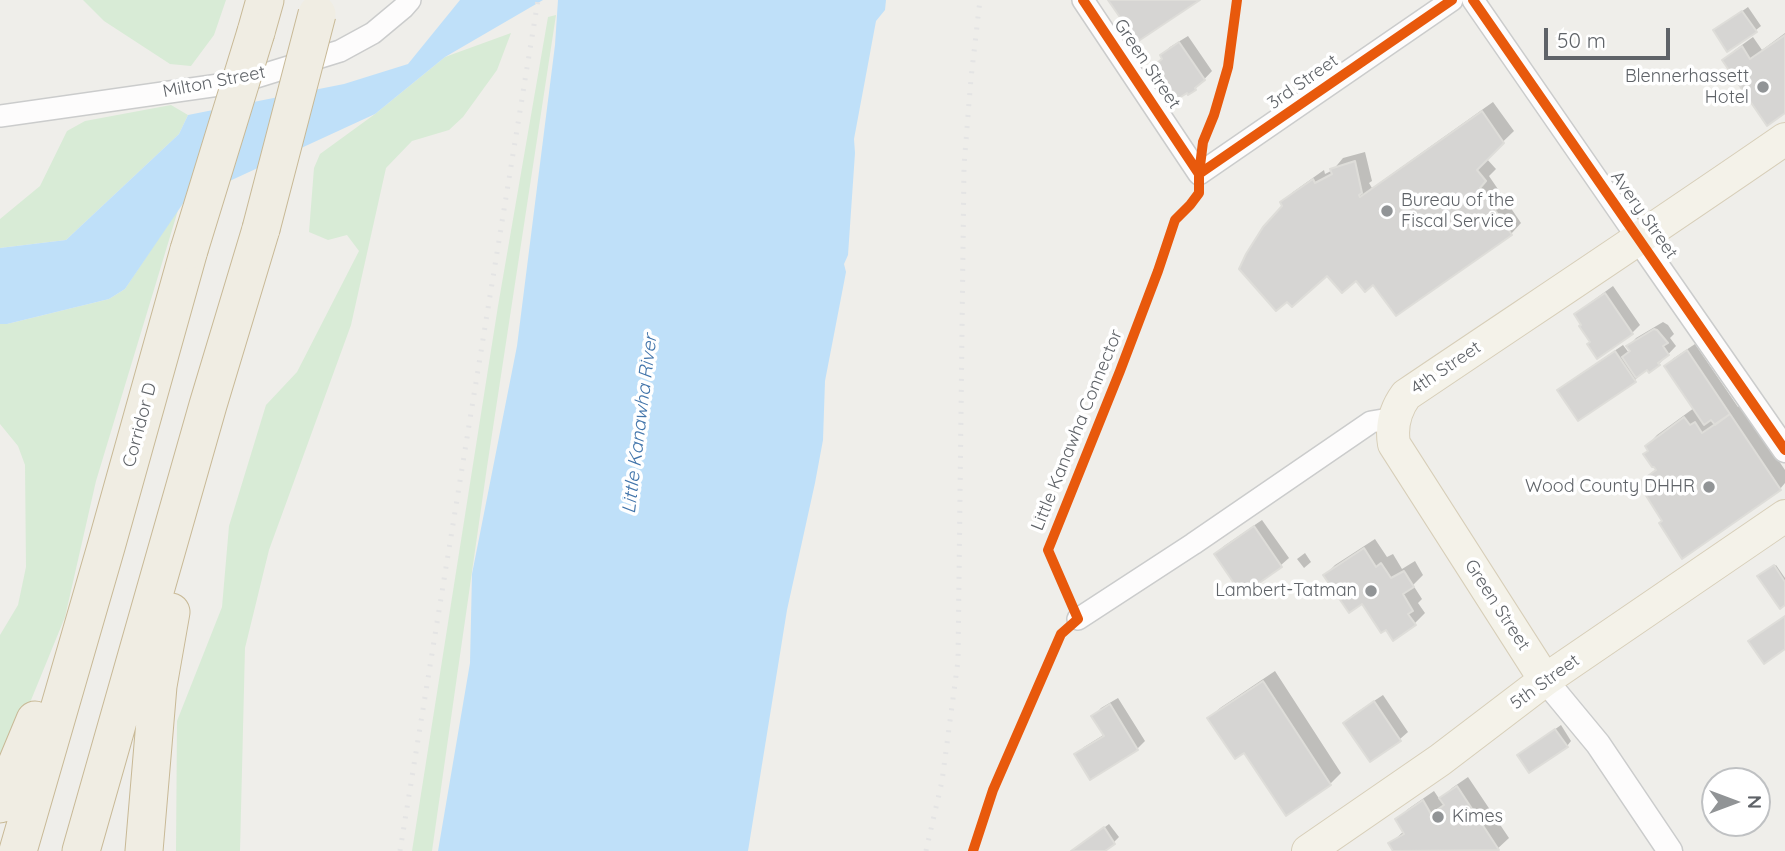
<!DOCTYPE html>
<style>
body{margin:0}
#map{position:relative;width:1785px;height:851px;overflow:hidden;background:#efeeea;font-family:Quicksand,sans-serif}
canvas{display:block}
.north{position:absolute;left:1701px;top:767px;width:70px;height:70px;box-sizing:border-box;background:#fff;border:2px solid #bfc1c3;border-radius:50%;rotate:90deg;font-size:19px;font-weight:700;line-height:28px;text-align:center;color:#5f6368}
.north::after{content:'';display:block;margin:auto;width:24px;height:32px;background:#919496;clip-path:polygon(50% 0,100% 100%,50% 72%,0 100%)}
.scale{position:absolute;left:1544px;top:28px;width:126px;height:32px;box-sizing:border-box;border:4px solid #5f6368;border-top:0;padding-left:9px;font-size:21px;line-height:24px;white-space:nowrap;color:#5f6368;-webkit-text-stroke:5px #fff;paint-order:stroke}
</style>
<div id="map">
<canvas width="1785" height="851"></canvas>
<div class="north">N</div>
<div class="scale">50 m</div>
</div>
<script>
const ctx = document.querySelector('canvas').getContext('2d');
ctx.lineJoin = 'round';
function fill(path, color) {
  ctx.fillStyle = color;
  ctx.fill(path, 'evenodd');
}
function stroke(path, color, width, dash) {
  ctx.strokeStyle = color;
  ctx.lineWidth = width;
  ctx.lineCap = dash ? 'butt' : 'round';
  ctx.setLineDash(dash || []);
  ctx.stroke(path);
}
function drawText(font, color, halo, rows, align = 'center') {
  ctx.font = font + ' Quicksand,sans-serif';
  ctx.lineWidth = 7;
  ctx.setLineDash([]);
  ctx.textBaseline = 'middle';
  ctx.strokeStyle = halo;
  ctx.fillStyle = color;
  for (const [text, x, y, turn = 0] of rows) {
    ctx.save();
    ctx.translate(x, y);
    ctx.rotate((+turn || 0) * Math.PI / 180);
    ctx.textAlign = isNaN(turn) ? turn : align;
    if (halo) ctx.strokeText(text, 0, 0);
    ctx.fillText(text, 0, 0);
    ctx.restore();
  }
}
fill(new Path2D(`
 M83 0H226L214 35 191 66 170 64 104 21Z
 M556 15 487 467 432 851H412L498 306 548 17Z
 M511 33 497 70 463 117 449 130 412 141 386 168 351 325 269 550 245 648 240 851H176L177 721 222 607 229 526 266 405 297 372 359 251 347 235 328 240 309 232 314 168 320 154 375 114 445 57Z
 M171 105 188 115 179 134 66 240 0 248V219L40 186 67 131 85 121Z
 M179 207 96 481 65 617 0 776V635L18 605 26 567 25 465 18 446 0 424V324H7L109 299 125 289Z`), '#d8ebd6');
fill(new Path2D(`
 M460 0H543L445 57 375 114 184 202 125 289 109 299 7 324H0V248L66 240 179 134 188 115 344 84 408 64Z
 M558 0H886L885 10 876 21 854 139 855 153 848 255 844 264 846 272 825 381 823 440 815 483 787 610 748 851H438L470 663 472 574 517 346 555 45Z`), '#bfe0f9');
fill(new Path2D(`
 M1748 7 1761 26 1756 30 1721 26Z
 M1785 33V111L1724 60 1735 50 1753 37 1762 50Z
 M1188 36 1212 71 1195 89 1155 66 1163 57 1162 55 1170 47Z
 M1493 102 1514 131 1486 158 1496 169 1489 176 1521 223 1511 234 1374 283 1282 203 1293 192 1324 170 1325 174 1333 170 1343 158 1365 152 1372 181 1369 183 1372 188Z
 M1613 286 1640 325 1632 333 1592 342 1576 314 1584 307Z
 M1663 322 1668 325 1674 334 1670 338 1676 346 1659 364 1649 370 1647 368 1635 380 1560 391 1567 383 1623 345 1629 353 1631 350 1629 346 1636 338Z
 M1695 344 1738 407 1741 405 1785 470V483L1780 489 1664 520 1640 483 1657 468 1647 446 1657 435 1694 408 1666 366 1674 358Z
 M1262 520 1289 558 1281 565 1243 592 1216 554 1224 546Z
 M1375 539 1387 557 1393 554 1402 569 1415 561 1423 575 1413 585 1422 599 1418 603 1425 613 1415 623 1362 602 1325 575 1335 565Z
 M1305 553 1311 562 1304 568 1297 559Z
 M1776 565 1785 578V603L1761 574Z
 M1275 671 1341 773 1330 784 1287 814 1244 751 1209 718 1220 708Z
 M1383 695 1408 732 1400 739 1346 723 1353 715Z
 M1118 698 1145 741 1137 749 1077 755 1084 747 1105 734 1094 716 1101 708Z
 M1561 725 1571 741 1567 746 1519 755Z
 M1468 777 1509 838 1495 851H1395L1390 844 1404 831 1398 820 1408 809 1434 791 1440 800 1452 788Z
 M1109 824 1119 837 1114 842 1102 851H1073Z`), '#0003');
const building = new Path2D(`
 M1108 0H1200L1137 42Z
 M1742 11 1757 32 1727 52 1713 30Z
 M1785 35V113L1767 126 1722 60 1742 46 1750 59Z
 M1179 42 1205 80 1195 88 1196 90 1188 95 1187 93 1176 100 1153 66 1162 59 1160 55Z
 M1482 111 1504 143 1477 170 1486 181 1480 188 1512 235 1396 316 1373 285 1365 292 1356 281 1342 293 1327 276 1292 307 1287 302 1276 311 1239 269 1246 254 1263 227 1282 206 1280 202 1313 179 1315 183 1332 174 1330 169 1355 161 1362 193 1359 195 1360 197Z
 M1605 293 1633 334 1597 359 1587 344 1590 342 1579 326 1581 325 1574 314Z
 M1654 329 1657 330 1668 343 1663 346 1669 355 1658 363 1660 365 1649 373 1647 370 1636 378 1622 357 1630 351 1626 346Z
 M1687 350 1730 414 1715 425 1711 420 1704 425 1664 366Z
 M1615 351 1636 382 1578 421 1557 390Z
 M1730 414 1781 490 1682 559 1659 523 1662 521 1638 483 1656 470 1654 467H1652L1643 454 1648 451 1645 446 1684 417 1690 425 1695 422 1702 433Z
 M1254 526 1282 567 1242 595 1214 554Z
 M1364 548 1376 567 1381 563 1391 578 1404 571 1414 587 1403 594 1413 611 1408 614 1416 625 1393 641 1386 630 1381 633 1362 604 1349 613 1323 575Z
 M1774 565 1785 582V605L1780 609 1757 576Z
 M1785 616V649L1764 664 1748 641Z
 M1263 681 1331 785 1286 816 1244 753 1235 759 1207 718Z
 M1374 701 1401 741 1370 762 1343 723Z
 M1110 704 1138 750 1090 780 1074 754 1104 736 1091 716Z
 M1555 729 1568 747 1529 773 1517 755Z
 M1457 786 1499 850 1393 851 1388 843 1404 834 1395 819 1423 800 1431 814 1444 805 1439 798Z
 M1104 827 1115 844 1105 851H1071Z`);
fill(building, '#d6d5d3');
stroke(building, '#deddd9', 2);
const minor = new Path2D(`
 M1083 0 1199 174 1452 0
 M1473 0 1639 240
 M0 116 240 82 340 51 373 33 403 8 410 0
 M1078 619 1193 544 1371 422 1395 418`);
const tertiary = new Path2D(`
 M1639 240 1785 450
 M1545 680 1598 744 1670 851`);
const primary = new Path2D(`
 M1545 680 1394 444C1391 426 1395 410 1406 395 1532 310 1659 226 1785 139
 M1308 851 1440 760 1545 680 1785 516`);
const motorway = new Path2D(`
 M256 32 265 0
 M0 804 35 720
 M18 851 106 547 189 250
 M81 851 208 405 261 229
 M144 851 158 686 171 612`);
stroke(minor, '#cbcccc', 24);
stroke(tertiary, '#cbcccc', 27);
stroke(primary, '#d7ceb8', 34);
stroke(motorway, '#c8b996', 39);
stroke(minor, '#fdfcfc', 21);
stroke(tertiary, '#fdfcfc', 24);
stroke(primary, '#f4f2e9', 32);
stroke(motorway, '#f0ede3', 37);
stroke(new Path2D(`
 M400 851 538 0
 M926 851 942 781 958 661 964 166 971 78 980 0`), '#e4e4e4', 5, [2, 9]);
const motorwayBridge = new Path2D(`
 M261 229 317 14
 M189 250 256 32`);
stroke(motorwayBridge, '#c8b996', 39, []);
stroke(motorwayBridge, '#f0ede3', 37);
stroke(new Path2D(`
 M1083 0 1199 174 1452 0
 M1473 0 1785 450
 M973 851 993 790 1061 634 1078 619 1048 550 1120 371 1158 271 1175 220 1190 205 1199 193V174L1203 142 1214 115 1228 67 1237 0`), '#e8590c', 10);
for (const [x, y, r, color] of [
 [1763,87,7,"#919496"],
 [1387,211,7,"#919496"],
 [1709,487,7,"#919496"],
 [1371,591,7,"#919496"],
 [1438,817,7,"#919496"]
]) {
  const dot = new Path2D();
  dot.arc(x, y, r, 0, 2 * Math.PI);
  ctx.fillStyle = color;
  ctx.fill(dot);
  stroke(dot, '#fff', 2.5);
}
drawText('18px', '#5f6368', '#fff', [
 ["Green Street",1147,64,56],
 ["Milton Street",214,82,-11],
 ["3rd Street",1303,82,-35],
 ["Avery Street",1644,215,55],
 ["4th Street",1446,368,-34],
 ["Corridor D",140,425,-75],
 ["Little Kanawha Connector",1077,430,-68],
 ["Green Street",1497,605,57],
 ["5th Street",1545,682,-36]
]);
drawText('18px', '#5f6368', '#fff', [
 ["Blennerhassett",1749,77],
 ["Hotel",1749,98],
 ["Bureau of the",1401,201,"left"],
 ["Fiscal Service",1401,222,"left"],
 ["Wood County DHHR",1695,487],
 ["Lambert-Tatman",1357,591],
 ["Kimes",1452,817,"left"]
], 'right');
drawText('italic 19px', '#4174aa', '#fff', [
 ["Little Kanawha River",640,424,-83]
]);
</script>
